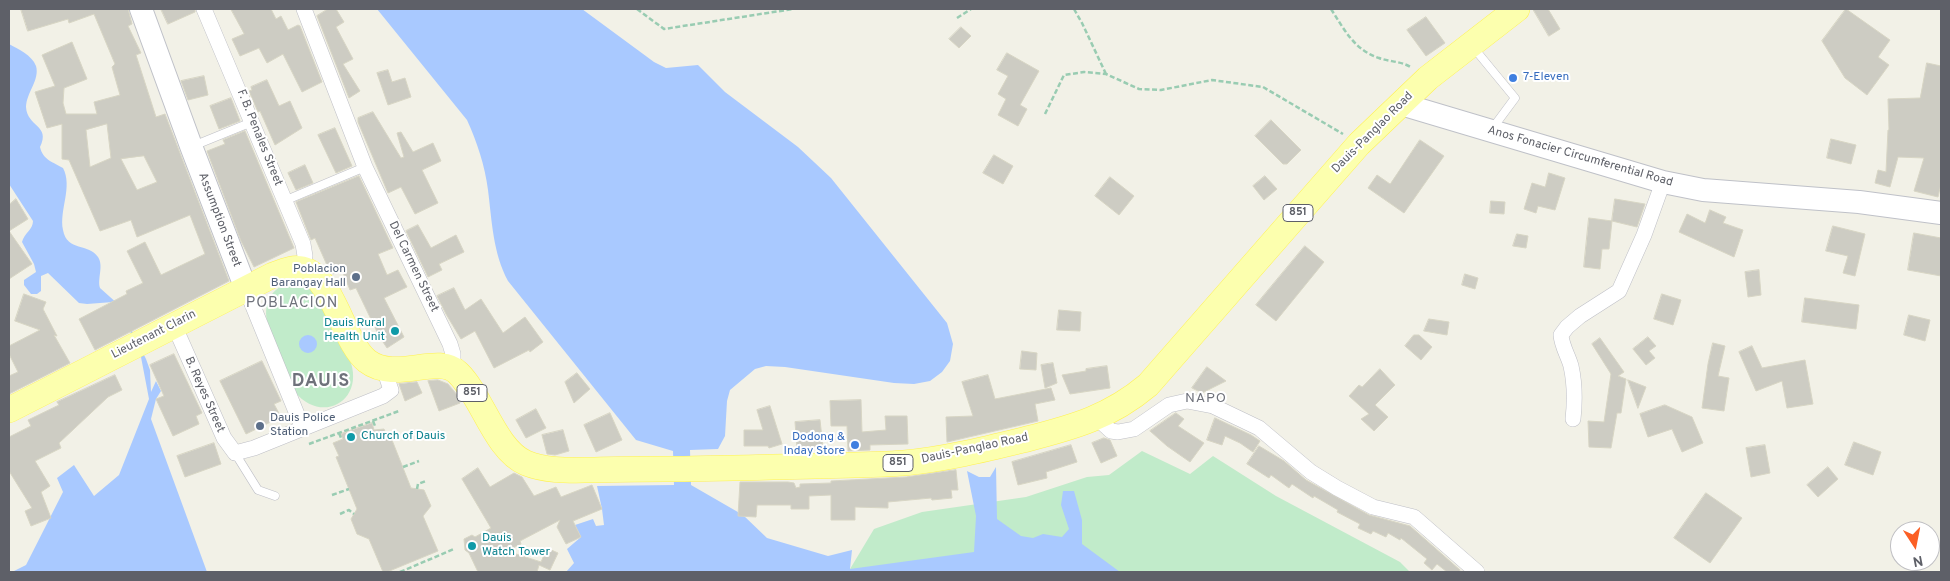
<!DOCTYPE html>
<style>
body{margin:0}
#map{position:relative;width:1950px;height:581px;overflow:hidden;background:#f2f1e7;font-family:Overpass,sans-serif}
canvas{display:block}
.frame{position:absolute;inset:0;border:10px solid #5e6068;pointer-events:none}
.north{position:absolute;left:1890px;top:521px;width:50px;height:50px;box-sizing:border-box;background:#fff;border:1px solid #bfbfc3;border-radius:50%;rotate:169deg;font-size:14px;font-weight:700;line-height:20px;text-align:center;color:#5e6068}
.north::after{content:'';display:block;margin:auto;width:18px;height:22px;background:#fb5f24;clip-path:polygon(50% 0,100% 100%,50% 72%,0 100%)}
</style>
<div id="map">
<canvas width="1950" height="581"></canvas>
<div class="frame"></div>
<div class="north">N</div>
</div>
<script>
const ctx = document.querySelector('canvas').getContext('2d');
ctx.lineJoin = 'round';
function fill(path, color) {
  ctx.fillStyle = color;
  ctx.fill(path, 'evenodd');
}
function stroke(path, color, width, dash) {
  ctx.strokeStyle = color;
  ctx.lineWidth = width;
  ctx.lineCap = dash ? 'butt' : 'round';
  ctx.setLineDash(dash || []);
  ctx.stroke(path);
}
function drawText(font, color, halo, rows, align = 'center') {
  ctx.font = font + ' Overpass,sans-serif';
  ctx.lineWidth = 4;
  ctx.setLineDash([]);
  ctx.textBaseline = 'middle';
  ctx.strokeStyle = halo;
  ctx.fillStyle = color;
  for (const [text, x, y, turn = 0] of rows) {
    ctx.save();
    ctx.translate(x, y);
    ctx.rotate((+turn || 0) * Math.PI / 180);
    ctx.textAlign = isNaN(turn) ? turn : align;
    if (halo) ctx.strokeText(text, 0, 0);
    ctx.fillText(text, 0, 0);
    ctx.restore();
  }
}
fill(new Path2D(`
 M292 282 302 283 311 286 351 363C363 402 321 424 295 392L268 325C262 304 271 287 292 282Z
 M1142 451 1190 474 1213 456 1276 496 1400 562 1410 572H908L850 569 874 529 922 512 1026 497 1087 477 1109 475Z`), '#c1ebca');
fill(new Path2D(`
 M377 9H582L654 62 666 68 698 65 725 92 798 147 831 178 947 323 953 344 950 361 942 372 930 381 914 384 894 383 785 367 766 366 755 369 730 390 727 401 725 436 718 449 690 450 691 485 743 515 767 538 828 556 852 550 850 569 974 552 976 516 967 471 979 477H990L996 467 997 519 1021 536 1033 538 1043 534 1062 537 1069 529 1061 505 1063 491H1074L1082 520V544L1120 572H566L574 563 567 549 581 537 575 525 593 519 596 526 604 525 602 509 597 486 674 485 673 451 636 440 508 281C493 253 492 222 488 190 485 166 477 142 467 120Z
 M9 44C18 49 32 55 36 66 40 80 26 93 26 107 27 127 51 125 40 147 43 160 53 162 63 168 73 187 59 210 63 230 67 252 89 243 98 257 104 266 97 279 100 288L119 305 146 359 150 370 151 392 156 381 161 391 156 399 151 419 207 572H12L26 565 63 492 57 478 74 465 94 496 119 475 149 399 141 357 124 317 113 302 87 304 79 303 48 273 41 276V291L37 294H31L24 285V280L36 272 34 264 22 242C24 233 33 230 33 221L9 184Z
 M299 344a9 9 0 1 1 18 0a9 9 0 1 1-18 0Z`), '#a9c9ff');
const building = new Path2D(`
 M21 9H128L132 24 128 26 141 53 136 55 156 117 165 114 229 281 95 350 79 319 127 294 126 291 143 283 127 251 145 242 161 275 205 254 190 215 137 237 131 220 100 231 69 160 62 159V124L47 128 35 92 55 86 42 55 72 42 87 79 64 88 63 103 66 114H97L94 102 120 95 112 67 115 64 94 14 69 23 68 19 28 31ZM107 124 111 158 90 167 86 130ZM144 156 157 182 137 190 121 159Z
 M161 9H195V12L168 24Z
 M231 9H271L276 19 281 16 288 30 298 25 300 26 322 82 302 92 283 54 267 63 259 48 240 56 232 39 244 34Z
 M328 9H336L344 22 336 27 353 59 343 64 360 91 349 98 317 16Z
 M1533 9H1548L1560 29 1549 36Z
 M1846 9 1890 40 1878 57 1889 65 1867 95 1845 78 1822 41Z
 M1426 17 1445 43 1426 56 1407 30Z
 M961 27 971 36 959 48 949 39Z
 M1007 53 1039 71 1020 105 1027 109 1018 126 998 115 1006 99 998 94 1008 76 997 70Z
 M1927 63 1941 66V184L1938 197 1914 191 1924 158 1898 157 1890 187 1875 183 1878 170 1886 172 1888 130H1889L1888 99 1920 98Z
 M388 70 392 82 405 78 411 97 388 105 377 73Z
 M204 76 208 95 188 100 181 81Z
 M267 80 279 106 290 101 302 128 275 145 260 111 258 112 249 91 252 90 251 87Z
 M231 98 240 121 219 129 210 106Z
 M373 112 401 158 404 157 397 133 401 132 413 152 433 143 441 161 422 170 438 203 415 214 401 187 388 193 358 122V118Z
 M1271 120 1301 150 1287 164H1283L1255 136Z
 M335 128 352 166 336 173 318 135Z
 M245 131 294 248 254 267 241 241 207 151 225 144 223 140Z
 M1831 139 1856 145 1851 164 1827 158Z
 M1420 140 1444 156 1404 213 1368 188 1377 175 1390 184Z
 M994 155 1013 166 1003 184 983 173Z
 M305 165 313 183 296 190 288 173Z
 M1549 173 1565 178 1555 210 1538 206 1536 213 1524 209 1532 183 1545 187Z
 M359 176 393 248 378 254 387 275 398 270 407 287 384 298 404 337 387 348 379 336 356 288 350 290 342 270 333 274 330 272 315 238 311 240 296 202Z
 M1265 176 1277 189 1264 200 1253 186Z
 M1110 177 1134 196 1119 215 1095 196Z
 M16 199 28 219 9 231 32 264 9 279V205Z
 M1615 199 1645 204 1637 227 1612 221Z
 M1491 201 1505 202 1504 214 1490 213Z
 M1710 210 1726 217 1723 223 1743 230 1734 257 1679 232 1687 214 1705 223Z
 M1589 218 1612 221 1609 249H1602L1600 269 1584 267Z
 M418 225 431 248 456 235 464 252 439 264 442 270 428 277 406 231Z
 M1833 226 1865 234 1855 276 1843 273 1848 256 1826 251Z
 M1914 233 1941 238V276L1908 270Z
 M1517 234 1528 236 1526 248 1513 246Z
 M1305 246 1324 262 1276 321 1256 305Z
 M1759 270 1761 295 1748 297 1745 272Z
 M1465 274 1478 278 1475 289 1462 285Z
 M454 288 465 310 481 299 503 333 525 317 543 342 530 352 529 350 494 368 475 331 461 339 446 314 437 296Z
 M24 294 46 302 43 309 57 336 54 335 70 363 9 394V376L18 372 9 354V346L40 330 15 321Z
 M1662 294 1681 300 1673 325 1654 319Z
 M1805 298 1859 305 1856 329 1802 322Z
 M1059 310 1081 312 1080 331 1057 330Z
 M1909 315 1930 320 1925 341 1904 335Z
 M1429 319 1449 322 1447 335 1424 331Z
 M1414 335H1419L1432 347 1421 360 1405 346Z
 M1648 337 1656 346 1649 351 1655 358 1646 365 1633 349Z
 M1600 338 1624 372 1618 376 1626 379 1621 413H1617L1611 448 1589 447 1588 421 1604 422 1611 374 1592 344Z
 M1713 343 1725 346 1718 376 1729 378 1724 411 1702 408 1708 364Z
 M1752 346 1762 368 1805 360 1813 404 1787 408 1782 381 1756 391 1739 352Z
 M1022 351 1037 353 1036 370 1020 369Z
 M174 354 202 413 196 416 199 424 173 436 156 399 164 396 150 365Z
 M262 361 281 401 274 404 281 417 246 434 220 381Z
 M1053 363 1057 383 1045 388 1041 365Z
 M1107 366 1110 388 1070 394 1062 375 1086 371V369Z
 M1207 367 1226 381 1202 393 1192 388Z
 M1380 369 1395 385 1375 405 1388 417 1374 431 1361 419 1369 414 1349 396 1359 385 1362 387Z
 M577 373 590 389 574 403 565 382Z
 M115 375 122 390 108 397 59 443 61 448 35 461 50 486 41 492 51 518 31 526 25 511 32 508 9 471V437L31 426 28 420 59 405 57 402Z
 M988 375 995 399 1051 388 1055 400 1035 404 1038 421 947 442 946 417 973 416 962 382Z
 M438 380 448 384 458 396 460 403 439 411 428 381Z
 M1628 380 1646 387 1638 408Z
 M417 382 422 393 405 401 399 384Z
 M861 400 862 432 886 430 885 416H907L908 444 870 445V450L848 451 847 426H831L830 401Z
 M1665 405 1692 417 1703 443 1682 452 1672 429 1648 437 1640 414Z
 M770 406 782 444 769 448 768 446H744V430H763L757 410Z
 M536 409 546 428 526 438 516 420Z
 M610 413 622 440 596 452 584 425Z
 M1176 413 1184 419 1178 426 1204 443 1190 462 1167 446 1150 431Z
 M1215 418 1251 435 1260 441 1253 452 1240 443 1225 436 1222 445 1207 440Z
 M820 420 823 447 797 449 795 422Z
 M372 423 374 430 384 429 387 436 390 435 411 488 424 490 431 506 423 516 438 551 387 572H383L369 539 357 534 351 519 357 509 336 457 339 456 333 443 343 439 341 434Z
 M563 430 569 451 555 455 547 454 542 435Z
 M1104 438 1110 440 1117 456 1101 463 1092 443Z
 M1854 442 1881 452 1873 475 1845 465Z
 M214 443 221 464 185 477 177 456Z
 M1071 445 1077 462 1046 472 1047 478 1018 485 1012 462Z
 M1765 445 1770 473 1751 477 1746 448Z
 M1259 446 1284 461 1306 480 1369 515 1410 526 1460 570 1459 572H1447L1437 564 1432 570 1424 563 1427 559 1401 538 1400 540 1388 533 1386 537 1373 531 1371 534 1358 528 1360 524 1337 512 1338 510 1314 496 1313 498 1292 484 1289 488 1271 475 1269 478 1247 464Z
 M1828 467 1838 479 1818 497 1807 485Z
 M478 468 490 487 514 473 522 477 534 496 556 487 561 497 592 485 602 509 573 521 581 537 566 544 557 527 560 520 520 541 521 544 507 551 541 562 547 548 558 553 550 570 539 565 537 572H478L469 553 465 550 464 539 472 535 475 537 491 528 462 479Z
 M956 470 958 490H951L952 498 932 500 931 498 888 502V508L855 507V520H831V495L809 496V509H791V505H757L756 517 738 516 740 482H788L794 483 796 488 800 487V484L831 483V481L906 477Z
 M1706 493 1742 518 1710 563 1674 538Z`);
fill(building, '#cdccc3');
stroke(building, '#d7d5c4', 1);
const service = new Path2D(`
 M1473 47 1515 98 1492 129
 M193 146 252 122
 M284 201 365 167
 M235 453 258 490 275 496`);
const minor = new Path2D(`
 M204 9 303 244 305 256 302 269
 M304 9 365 167 450 344 453 354V369
 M246 289 303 429
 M174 325 224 438 235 453 254 448 383 396 391 390 384 369
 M1097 418 1111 431 1118 432 1134 429 1169 405 1187 401 1213 406 1259 428 1311 472 1337 488 1373 507 1414 517 1477 572
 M1573 419C1575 401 1575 384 1571 366 1568 355 1562 347 1561 335L1567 327 1580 316 1619 291 1644 235 1663 182`);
const secondary = new Path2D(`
 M141 9 191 146 246 289
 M1401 104 1663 182 1703 190 1859 202 1941 213`);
const primary = new Path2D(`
 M9 410 273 275C282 272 292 267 302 269 333 276 343 342 367 361 396 383 438 353 458 373 482 396 495 450 526 463 548 472 573 470 595 470 618 469 642 469 665 469 715 469 765 467 815 466 844 465 875 465 904 463 946 459 986 449 1027 439 1074 427 1110 417 1148 385L1359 144 1428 78 1517 9`);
stroke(service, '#bebfc6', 9);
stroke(minor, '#bebfc6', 16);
stroke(secondary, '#bfc1c8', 24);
stroke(primary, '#fff152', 26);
stroke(new Path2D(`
 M637 9 664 29 793 9
 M1074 9 1082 23 1106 74
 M1331 9C1344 29 1354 50 1379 58 1390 62 1402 61 1412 68
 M957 18 971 9
 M1045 114 1064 75 1084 72 1106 74 1139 89 1161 90 1212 80 1263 87 1343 134
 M373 421 375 426H373
 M339 433 341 438 343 437
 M309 444 399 411
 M403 467 419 461
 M417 489 418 484 426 481
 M332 495 349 489
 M340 514 349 510 354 514
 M400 572 454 549`), '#99ccb2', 2.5, [5, 2.5]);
stroke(service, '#fff', 8);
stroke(minor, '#fff', 15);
stroke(secondary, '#fff', 22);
stroke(primary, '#fcffae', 25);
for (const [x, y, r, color] of [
 [1513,78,5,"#3f7fe0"],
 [356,277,5,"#5c6f8a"],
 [395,331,5,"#0f9aa8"],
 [260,426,5,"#5c6f8a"],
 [351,437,5,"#0f9aa8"],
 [855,445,5,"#3f7fe0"],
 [472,546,5,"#0f9aa8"]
]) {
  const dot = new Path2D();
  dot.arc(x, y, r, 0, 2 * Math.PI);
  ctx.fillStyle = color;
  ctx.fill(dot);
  stroke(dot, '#fff', 2);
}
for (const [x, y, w] of [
 [1298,213,30],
 [472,393,30],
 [898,463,30]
]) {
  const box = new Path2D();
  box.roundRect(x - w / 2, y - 8.5, w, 17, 4);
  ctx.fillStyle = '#fff';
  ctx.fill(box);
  stroke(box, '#5e6068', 1);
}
drawText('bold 11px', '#5e6068', null, [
 ["851",1298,213],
 ["851",472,393],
 ["851",898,463]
]);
drawText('12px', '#366cbe', '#fff', [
 ["7-Eleven",1523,78],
 ["Dodong &",845,438,"right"],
 ["Inday Store",845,452,"right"]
], 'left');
drawText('12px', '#5e6068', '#fff', [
 ["Dauis-Panglao Road",1373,133,-45],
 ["F. B. Penales Street",259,138,68],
 ["Anos Fonacier Circumferential Road",1580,157,16],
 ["Assumption Street",219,220,69],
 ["Del Carmen Street",413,267,64],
 ["Lieutenant Clarin",154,335,-27],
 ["B. Reyes Street",204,395,66],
 ["Dauis-Panglao Road",975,449,-12]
]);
drawText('12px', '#4e5e75', '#fff', [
 ["Poblacion",346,270],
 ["Barangay Hall",346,284],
 ["Dauis Police",270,419,"left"],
 ["Station",270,433,"left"]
], 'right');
drawText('12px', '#0d838f', '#fff', [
 ["Dauis Rural",385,324,"right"],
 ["Health Unit",385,338,"right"],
 ["Church of Dauis",361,437],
 ["Dauis",482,539],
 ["Watch Tower",482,553]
], 'left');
ctx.letterSpacing = '1px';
drawText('14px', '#6f727b', '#fff', [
 ["NAPO",1206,399]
]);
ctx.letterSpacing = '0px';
ctx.letterSpacing = '1px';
drawText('15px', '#6f727b', '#fff', [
 ["POBLACION",292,304]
]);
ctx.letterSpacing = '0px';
ctx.letterSpacing = '1px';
drawText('bold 18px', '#6f727b', '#fff', [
 ["DAUIS",321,382]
]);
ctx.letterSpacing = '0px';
</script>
